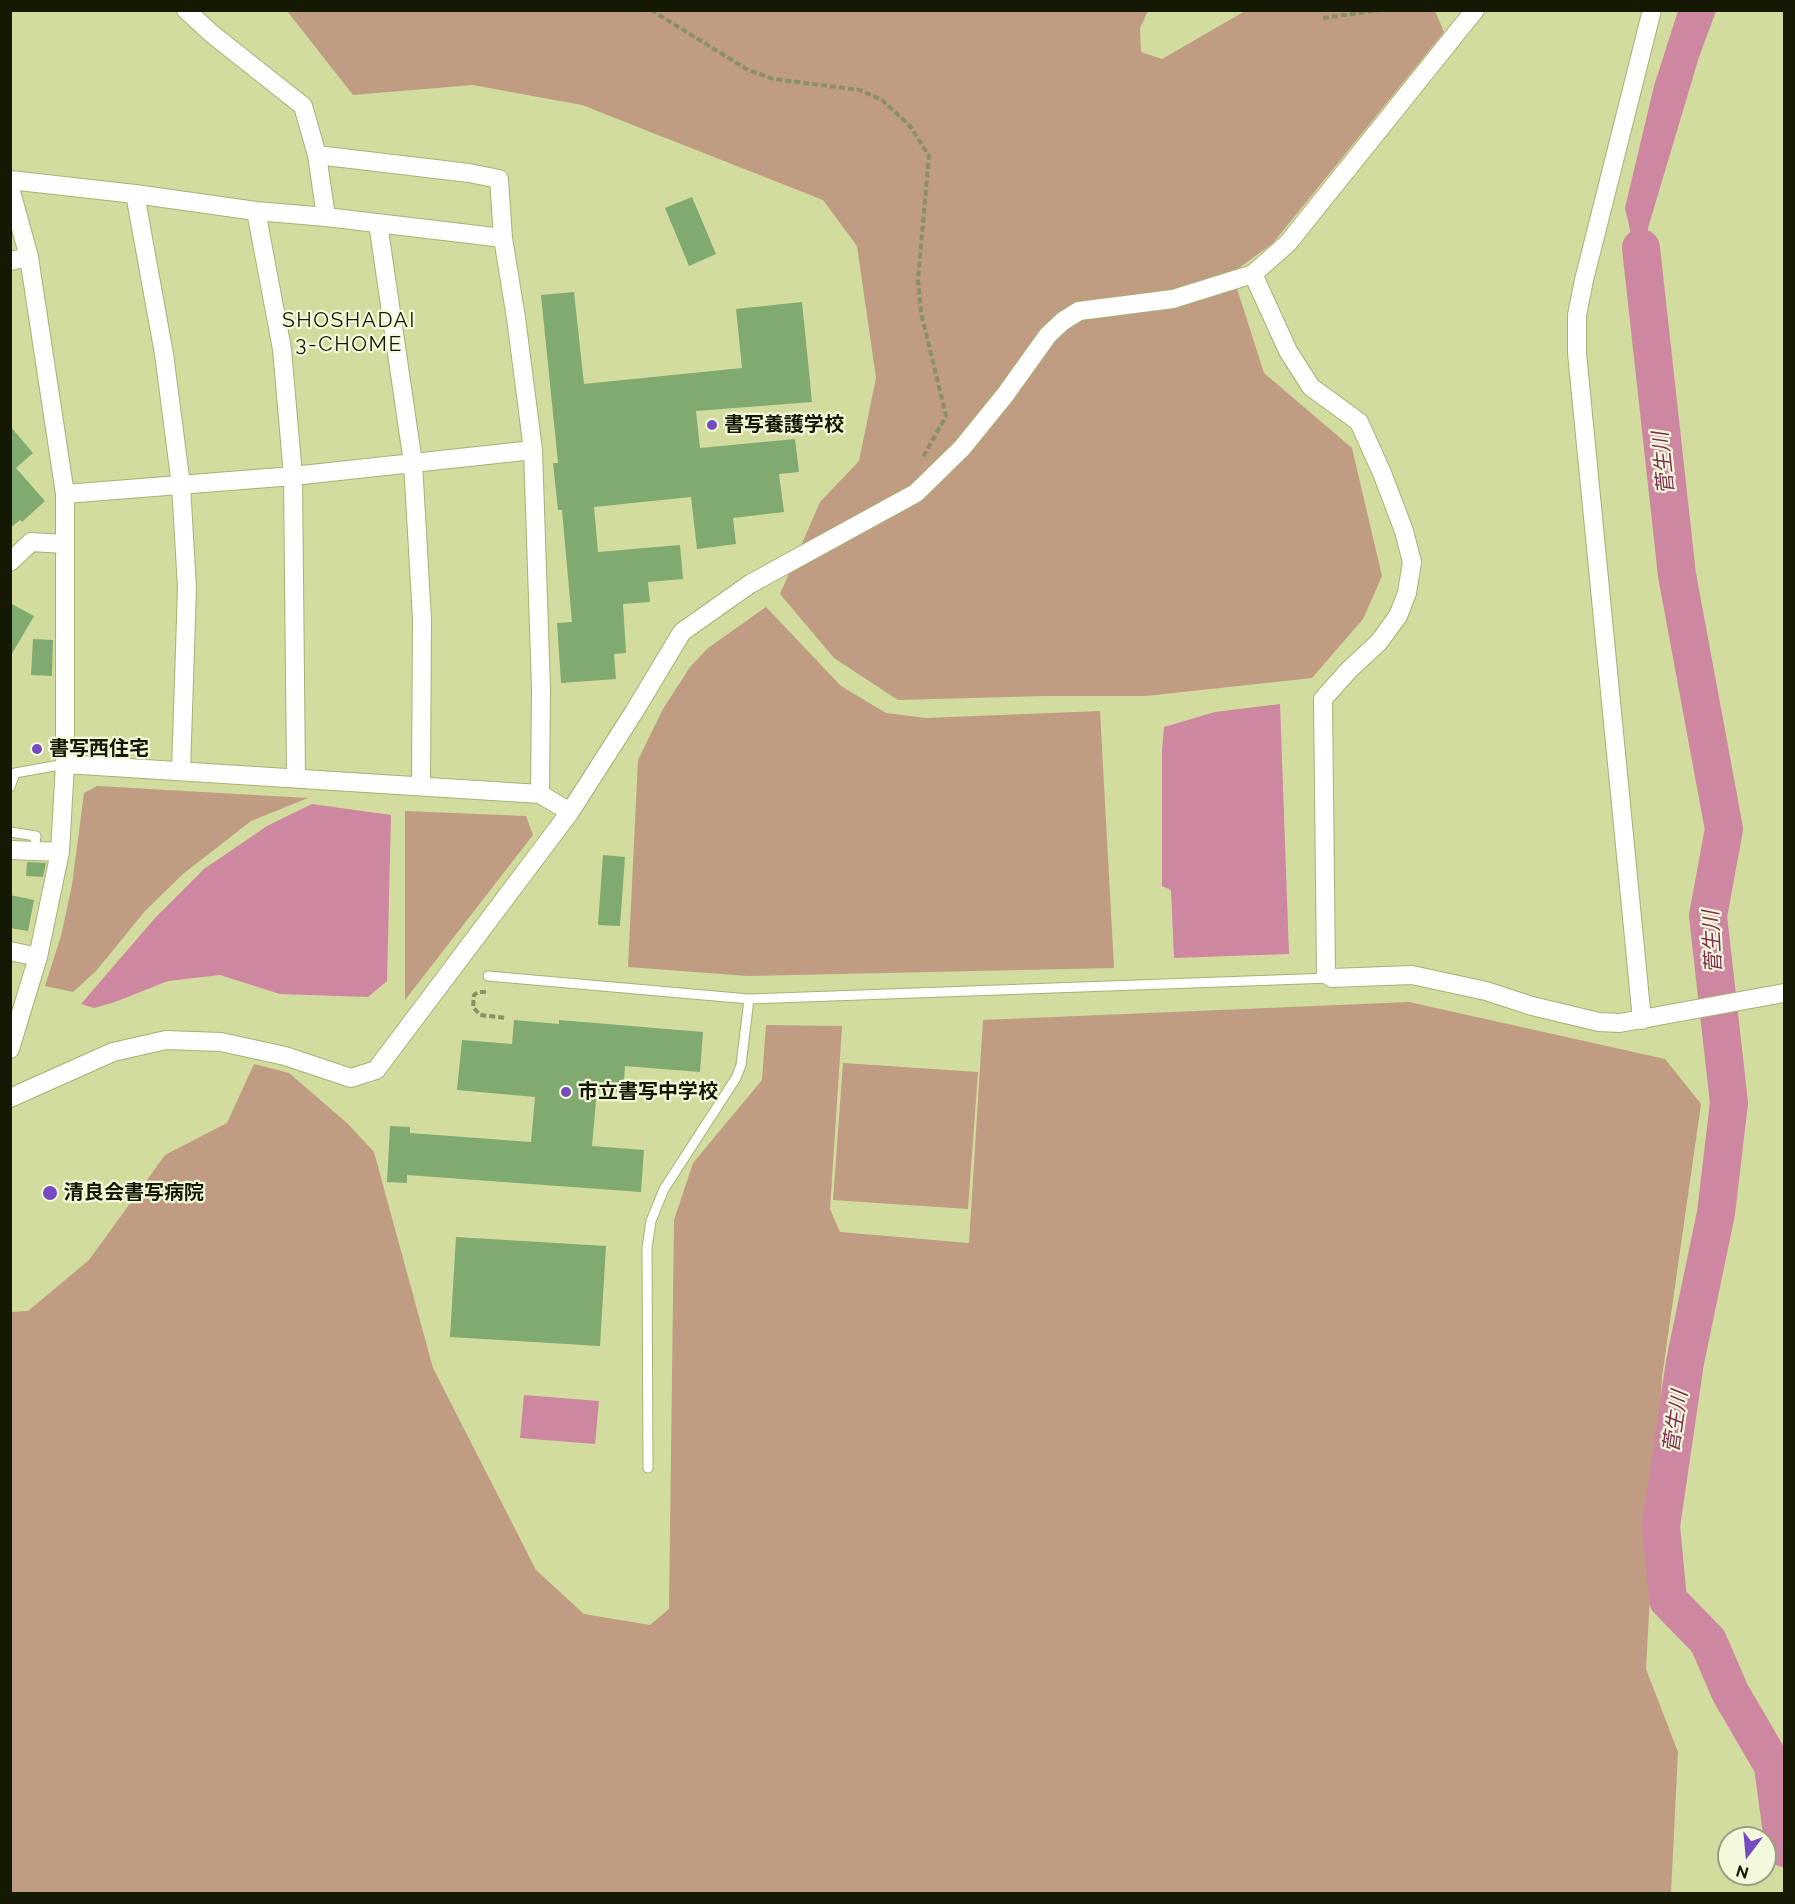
<!DOCTYPE html>
<meta charset="utf-8">
<style>
body{margin:0}
#map{position:relative;width:1795px;height:1904px;overflow:hidden;background:#d1dc9e;font-family:Raleway,sans-serif}
canvas{display:block}
.frame{position:absolute;inset:0;border:12px solid #151802;pointer-events:none}
.north{position:absolute;left:1717px;top:1826px;width:60px;height:60px;box-sizing:border-box;background:#f3fadb;border:2px solid #9aa084;border-radius:50%;rotate:196deg;font-size:16px;font-weight:700;line-height:24px;text-align:center;color:#151802}
.north::after{content:'';display:block;margin:auto;width:21px;height:27px;background:#774ac2;clip-path:polygon(50% 0,100% 100%,50% 72%,0 100%)}
</style>
<div id="map">
<canvas width="1795" height="1904"></canvas>
<div class="frame"></div>
<div class="north">N</div>
</div>
<script>
const ctx = document.querySelector('canvas').getContext('2d');
ctx.lineJoin = 'round';
function fill(path, color) {
  ctx.fillStyle = color;
  ctx.fill(path, 'evenodd');
}
function stroke(path, color, width, dash) {
  ctx.strokeStyle = color;
  ctx.lineWidth = width;
  ctx.lineCap = dash ? 'butt' : 'round';
  ctx.setLineDash(dash || []);
  ctx.stroke(path);
}
function drawText(font, color, halo, rows, align = 'center') {
  ctx.font = font + ' Raleway,"Noto Sans JP",sans-serif';
  ctx.lineWidth = 4.5;
  ctx.setLineDash([]);
  ctx.textBaseline = 'middle';
  ctx.strokeStyle = halo;
  ctx.fillStyle = color;
  for (const [text, x, y, turn = 0] of rows) {
    ctx.save();
    ctx.translate(x, y);
    ctx.rotate((+turn || 0) * Math.PI / 180);
    ctx.textAlign = isNaN(turn) ? turn : align;
    if (halo) ctx.strokeText(text, 0, 0);
    ctx.fillText(text, 0, 0);
    ctx.restore();
  }
}
fill(new Path2D(`
 M287 11H1148L1140 28 1141 52 1162 59 1245 11H1435L1444 32 1273 243 1232 273 1264 373 1352 448 1382 576 1363 619 1312 678 1146 696H1045L898 700 834 658 780 594 820 502 859 461 876 378 857 246 823 200 582 105 473 85 353 95Z
 M766 607 841 686 886 713 926 718 1100 711 1114 968 748 976 628 967 638 760 663 709 690 667 708 648Z
 M97 786 308 798 251 821 183 874 145 911 96 971 73 992 45 986 61 936 72 885 84 793Z
 M405 811 526 816 533 835 405 1000Z
 M1409 1002 1665 1059 1701 1104 1662 1377 1646 1669 1678 1752 1671 1893H11V1312L28 1311 89 1260 165 1155 227 1123 254 1064 289 1073 347 1123 374 1152 433 1368 536 1570 584 1614 650 1625 669 1609 674 1220 693 1163 762 1080 766 1025 842 1026 830 1209 840 1232 969 1243 983 1020Z
 M843 1063 978 1072 968 1209 833 1200Z`), '#c09c82');
fill(new Path2D(`
 M1678 11H1716L1699 57 1648 228 1646 300 1625 208 1654 86Z
 M1280 704 1289 954 1174 958 1171 890 1162 886V750L1164 727 1215 712Z
 M312 804 391 815 387 981 368 997 280 994 220 975 168 981 115 1002 94 1008 81 1004 155 918 204 869 267 826Z
 M524 1395 599 1401 595 1444 520 1438Z`), '#ce87a0');
stroke(new Path2D(`
 M1641 248 1677 575 1724 829 1708 916 1729 1103 1716 1213 1685 1362 1661 1526 1668 1600 1708 1641 1730 1692 1773 1766 1784 1848`), '#ce87a0', 38);
fill(new Path2D(`
 M692 197 716 254 689 266 665 208Z
 M574 292 584 384 742 368 736 309 802 302 812 402 696 411 700 448 795 439 799 472 779 474 784 512 733 518 736 544 697 549 691 497 594 507 598 552 680 545 683 579 648 582 650 602 623 604 626 653 614 654 616 679 561 683 557 623 572 622 562 510H558L553 463H558L541 295Z
 M10 426 33 453 16 468 45 501 22 522 20 520 10 528Z
 M10 603 34 616 10 657Z
 M33 639 53 640 52 676 31 675Z
 M603 855 625 857 620 926 598 925Z
 M27 862 46 863 43 877 26 876Z
 M10 895 34 900 28 931 10 928Z
 M514 1020 559 1024V1020L703 1032 700 1072 625 1066 623 1093 597 1090 592 1146 644 1150 641 1192 407 1175V1183L387 1182 390 1126 410 1127V1133L531 1142 535 1097 457 1090 462 1040 512 1044Z
 M456 1237 606 1246 600 1346 450 1337Z`), '#81aa70');
const service = new Path2D(`
 M10 787 15 773 65 764
 M10 832 36 836 34 851
 M488 976 749 999 1330 978
 M648 1468 647 1248 651 1221 664 1189 736 1078 741 1065 749 999`);
const minor = new Path2D(`
 M186 10 212 34 303 106 317 155 326 217
 M317 155 469 173 499 179 503 238
 M10 180 135 194 256 211 326 217 503 238 516 318 533 450 541 688 540 794
 M10 188 29 257 65 494V764L60 852 38 957 10 1049
 M135 194 164 354 181 485 187 588 181 771
 M256 211 282 349 293 476 296 778
 M378 223 413 463 422 619 421 786
 M10 261 29 257
 M1253 274 1288 351 1311 387 1359 422 1382 473 1404 531 1412 562 1407 593 1398 616 1379 642 1349 670 1323 699 1326 974 1332 978 1412 975 1486 991 1532 1006 1599 1022 1620 1023 1784 993
 M65 494 293 476 533 450
 M10 562 31 542 65 544
 M65 764 540 794 570 812
 M10 850 60 852
 M10 951 38 957
 M1642 1020 1577 353V315L1584 280 1652 10
 M10 1098 113 1052 166 1040 221 1042 285 1056 351 1078 376 1070 570 812 634 712 682 632 750 584 916 493 962 448 1005 395 1048 335 1063 321 1079 311 1173 299 1253 274 1288 243 1475 10`);
stroke(service, '#a6b174', 11);
stroke(minor, '#a6b174', 20);
stroke(new Path2D(`
 M651 10 748 70 774 79 860 90 882 100 910 126 929 156 918 279 921 312 946 416 922 459
 M1323 18 1380 10
 M486 992H478L474 995 473 1007 480 1015 507 1018`), '#899062', 4, [6, 3]);
stroke(service, '#fff', 9);
stroke(minor, '#fff', 18);
for (const [x, y, r, color] of [
 [712,425,6,"#774ac2"],
 [37,749,6,"#774ac2"],
 [566,1092,6,"#774ac2"],
 [50,1193,8,"#774ac2"]
]) {
  const dot = new Path2D();
  dot.arc(x, y, r, 0, 2 * Math.PI);
  ctx.fillStyle = color;
  ctx.fill(dot);
  stroke(dot, '#f3fadb', 2);
}
drawText('bold 20px', '#151802', '#f3fadb', [
 ["書写養護学校",724,425],
 ["書写西住宅",49,749],
 ["市立書写中学校",578,1092],
 ["清良会書写病院",64,1193]
], 'left');
ctx.letterSpacing = '1.5px';
drawText('21px', '#151802', '#f3fadb', [
 ["SHOSHADAI",349,321],
 ["3-CHOME",349,345]
]);
ctx.letterSpacing = '0px';
drawText('italic 21px', '#822d51', '#f3fadb', [
 ["菅生川",1664,463,-96],
 ["菅生川",1713,942,-93],
 ["菅生川",1676,1422,-82]
]);
</script>
